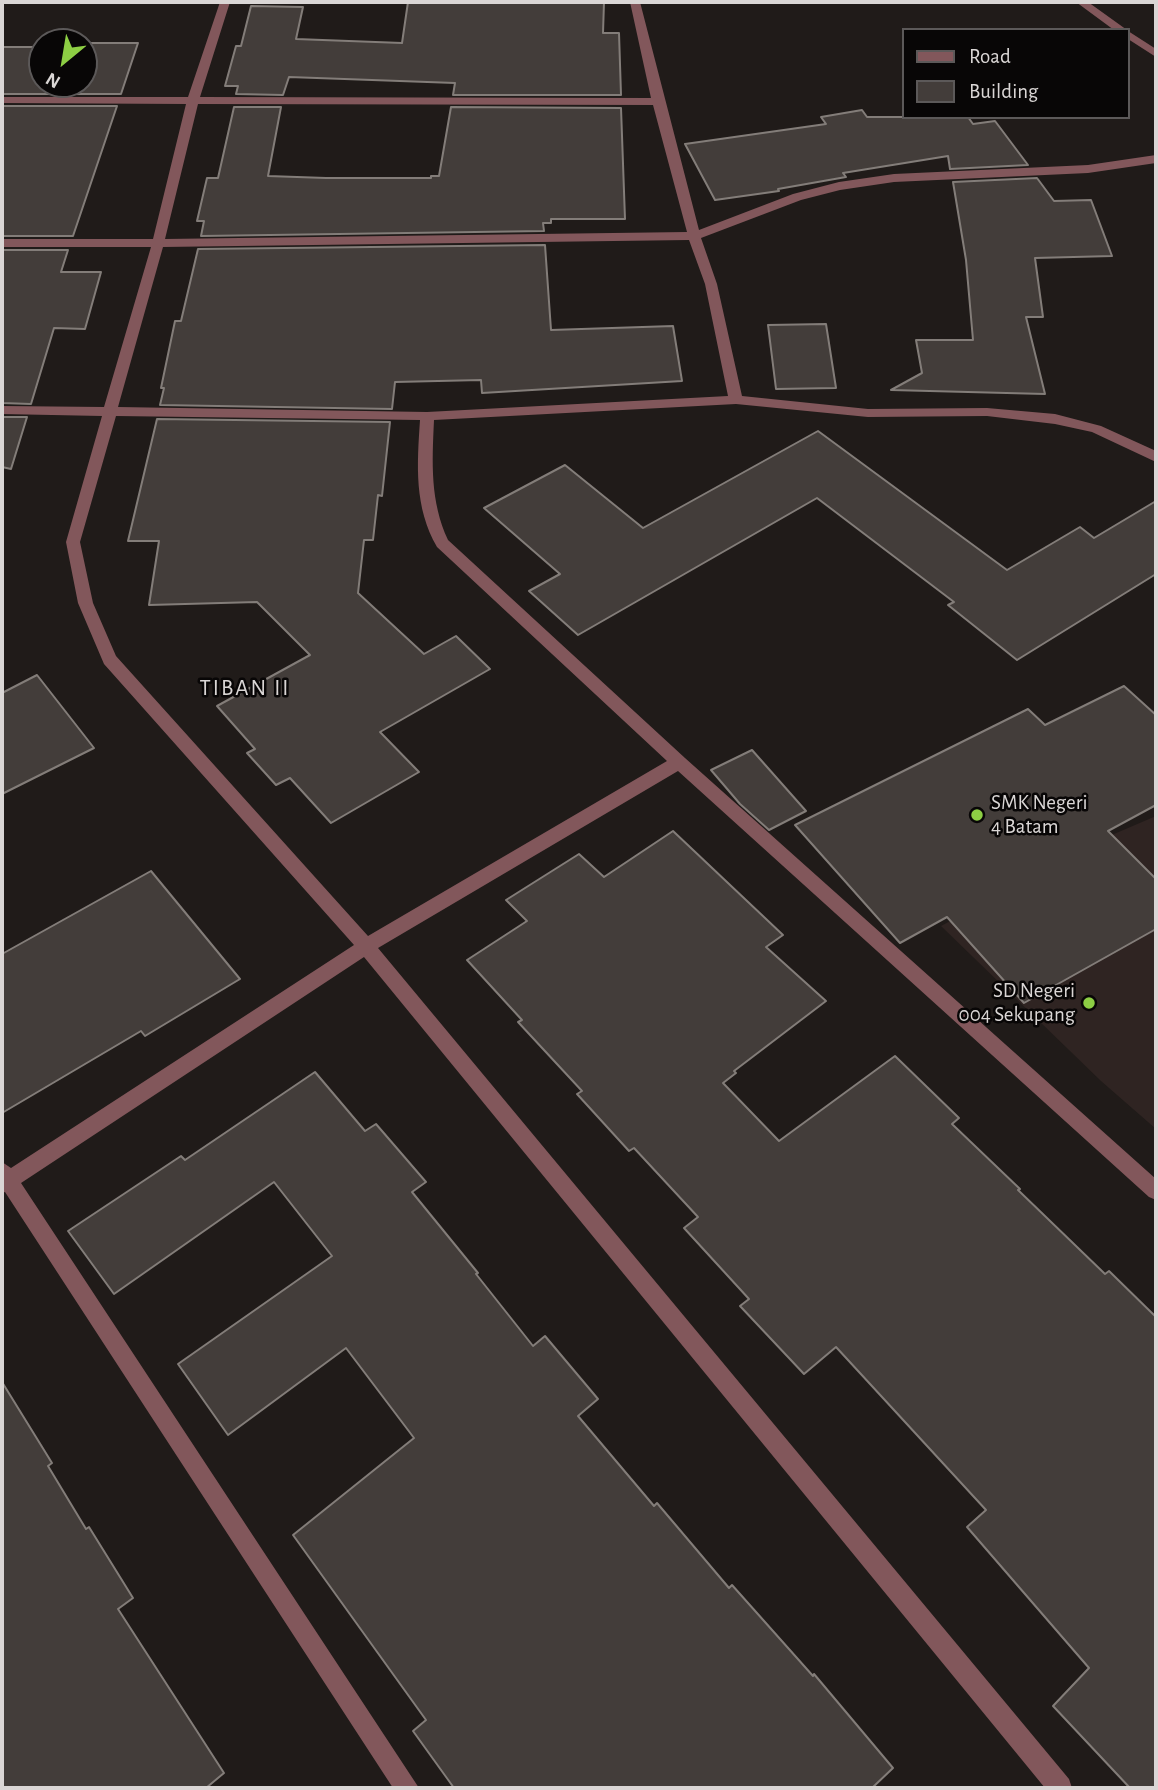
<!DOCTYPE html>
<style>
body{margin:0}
#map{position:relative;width:1158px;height:1790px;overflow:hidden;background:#201b19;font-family:"Alegreya Sans",sans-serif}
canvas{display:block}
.frame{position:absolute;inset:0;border:4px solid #dad6d5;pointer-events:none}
.legend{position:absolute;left:902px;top:28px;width:228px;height:91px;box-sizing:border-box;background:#080606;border:2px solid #5c5959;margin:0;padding:9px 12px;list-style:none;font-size:21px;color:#dad6d5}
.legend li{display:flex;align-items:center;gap:14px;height:35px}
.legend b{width:35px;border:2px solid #5c5959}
.north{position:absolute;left:28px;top:28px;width:70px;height:70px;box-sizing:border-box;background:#080606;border:2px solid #5c5959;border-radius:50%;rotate:210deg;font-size:19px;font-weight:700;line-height:28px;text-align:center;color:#dad6d5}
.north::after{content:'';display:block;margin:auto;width:24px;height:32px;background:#8dce44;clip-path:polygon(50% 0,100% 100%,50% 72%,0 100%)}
</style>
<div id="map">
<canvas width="1158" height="1790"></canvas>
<div class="frame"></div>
<ul class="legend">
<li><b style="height:9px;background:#82575b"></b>Road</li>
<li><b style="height:19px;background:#433d3a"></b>Building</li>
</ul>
<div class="north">N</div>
</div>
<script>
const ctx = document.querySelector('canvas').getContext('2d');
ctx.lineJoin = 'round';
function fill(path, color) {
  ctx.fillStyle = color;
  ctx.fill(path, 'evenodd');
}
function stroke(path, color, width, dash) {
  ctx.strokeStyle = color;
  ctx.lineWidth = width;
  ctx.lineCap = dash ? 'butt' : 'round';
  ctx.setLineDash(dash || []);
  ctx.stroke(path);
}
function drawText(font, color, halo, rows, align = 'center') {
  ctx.font = font + ' "Alegreya Sans",sans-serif';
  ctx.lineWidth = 5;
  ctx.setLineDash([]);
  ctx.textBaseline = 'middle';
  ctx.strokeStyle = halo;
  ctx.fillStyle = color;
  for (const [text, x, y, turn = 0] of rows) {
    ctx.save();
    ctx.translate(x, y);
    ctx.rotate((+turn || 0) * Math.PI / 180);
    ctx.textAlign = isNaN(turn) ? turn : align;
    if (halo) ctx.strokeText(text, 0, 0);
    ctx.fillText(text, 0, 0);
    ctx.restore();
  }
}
fill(new Path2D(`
 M1156 816V1129L1101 1081 941 926 1114 834Z`), '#2f2422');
const building = new Path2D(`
 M408 2H604L603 33H619L621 95H453L455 83 289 77 283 95 236 94 238 86H225L236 46H241L251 6 303 7 296 39 402 43Z
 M84 43H138L121 94H2V47H42V84H84Z
 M2 106H117L73 236H2Z
 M234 107H281L268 176 326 178H431V176H439L451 107 621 108 625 219H551V223H543L544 231 201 236 204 221H197L207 178H218Z
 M862 110 867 117H968L973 124 995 121 1028 165 950 169 948 156 843 173 846 177 778 189 779 191 715 200 685 144 826 124 821 117Z
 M1037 178 1054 201 1091 200 1112 256 1035 258 1043 317H1026L1045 394 891 390 922 373 916 340H973L966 260 953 182Z
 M545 245 551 330 673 326 682 381 482 393 481 380 395 382 392 409 160 405 164 388H161L175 321H181L198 249Z
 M2 250H68L61 272H101L85 329 54 328 31 404 2 403Z
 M826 324 836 388 776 389 768 325Z
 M2 417H27L11 469 2 467Z
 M157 419 390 422 382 496 378 495 373 540H364L358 593 424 654 456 636 490 669 380 732 419 772 331 823 290 778 276 785 247 753 255 749 217 706 310 655 257 602 149 605 159 541H128Z
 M818 431 1007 570 1080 527 1094 538 1156 501V574L1017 660 948 605 954 602 817 498 578 635 529 591 560 574 484 508 565 465 643 528Z
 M37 675 94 748 2 794V693Z
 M1124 686 1156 715V805L1108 831 1156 879V929L1024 1003 947 917 900 943 795 825 1028 709 1045 725Z
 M752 750 806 811 769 830 740 804 711 770Z
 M673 831 783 935 766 947 826 1001 734 1071 736 1073 723 1083 779 1141 895 1056 959 1118 952 1124 1020 1189 1018 1190 1105 1274 1109 1271 1156 1317V1788H1130L1053 1706 1089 1668 967 1527 986 1510 836 1347 804 1374 740 1306 749 1299 684 1228 698 1217 634 1148 629 1151 577 1094 582 1091 518 1022 522 1020 467 960 527 921 506 900 579 854 604 877Z
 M151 871 240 979 145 1036 141 1031 2 1113V954Z
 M315 1072 365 1131 376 1124 426 1182 412 1192 478 1273 476 1274 533 1346 545 1336 598 1399 578 1416 654 1506 657 1503 729 1588 732 1585 813 1676 814 1674 893 1768 872 1788H454L413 1731 426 1720 293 1535 414 1438 346 1348 228 1435 178 1364 332 1256 274 1182 114 1294 68 1231 181 1156 185 1160Z
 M2 1382 52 1463 48 1466 86 1529 89 1527 133 1598 118 1609 224 1773 206 1788H2Z`);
fill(building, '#433d3a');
stroke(building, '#837d79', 2);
fill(new Path2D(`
 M220 2H230L200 97 651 98 630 2H640L699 230 793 194 839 182 894 174 1088 165 1156 155V163L1088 173 894 182 840 190 801 200 701 238 717 284 742 396 868 409 987 408 1055 414 1101 426 1156 451V462L1092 432 1055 424 987 416 868 417 736 404 434 420C432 463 430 501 448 540L685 758 1156 1179V1200L1149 1197 678 771 378 948 1069 1779 1072 1788H1045L364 957 21 1183 419 1788H393L5 1192 2 1193V1162L11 1168 354 945 104 664 78 603 66 542 102 416 2 414V406L104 407 151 247H2V239H153L186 104 2 103V97H188ZM198 104 653 105 687 232 165 239ZM689 240 705 284 728 396 427 412 118 407 163 247ZM116 416 420 420C417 465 414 507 437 547L667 761 368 936 116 656 93 603 80 542Z
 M1076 2H1088L1127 30H1114Z
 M1128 31 1156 49V57L1128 39Z`), '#82575b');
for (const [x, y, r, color] of [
 [977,815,7,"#8dce44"],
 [1089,1003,7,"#8dce44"]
]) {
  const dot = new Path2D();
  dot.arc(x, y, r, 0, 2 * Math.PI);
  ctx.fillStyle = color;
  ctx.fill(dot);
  stroke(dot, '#080606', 2.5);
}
drawText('21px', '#dad6d5', '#080606', [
 ["SMK Negeri",991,803],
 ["4 Batam",991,827],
 ["SD Negeri",1075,991,"right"],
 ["004 Sekupang",1075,1015,"right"]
], 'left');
ctx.letterSpacing = '2px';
drawText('23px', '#dad6d5', '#080606', [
 ["TIBAN II",245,688]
]);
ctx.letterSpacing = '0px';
</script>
